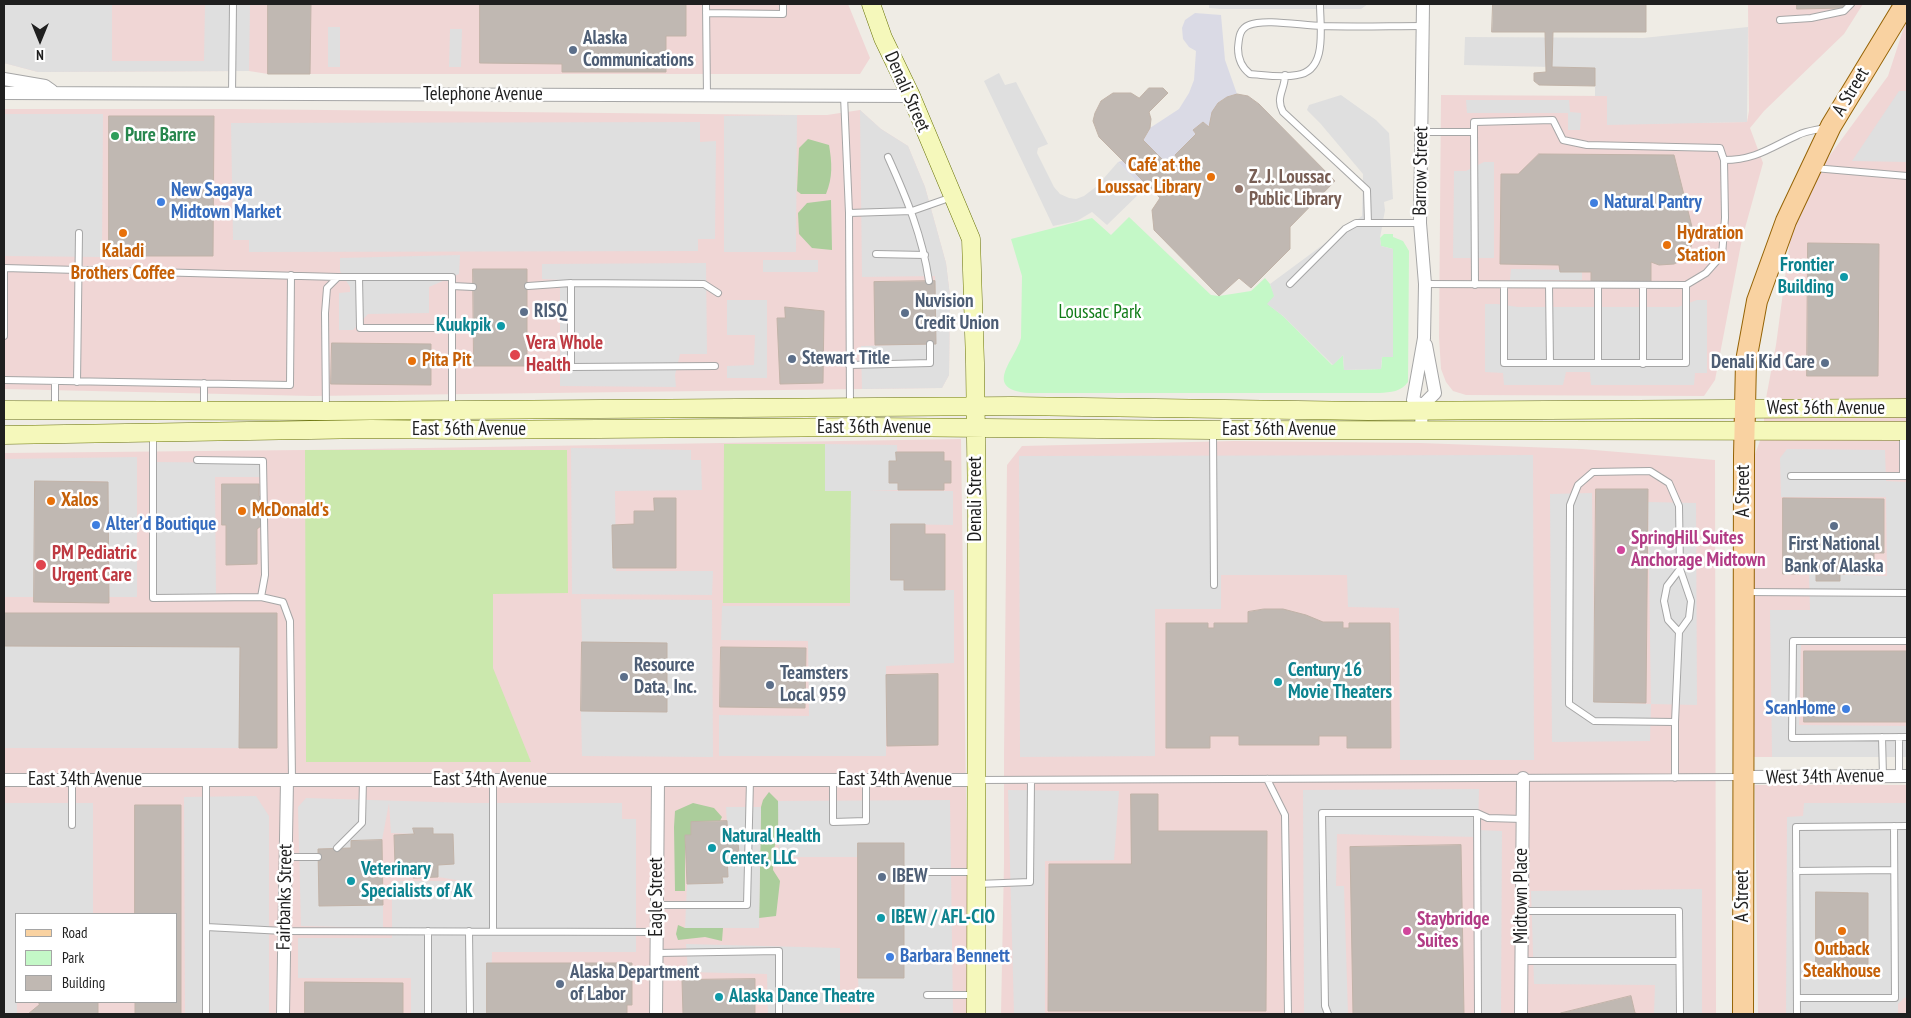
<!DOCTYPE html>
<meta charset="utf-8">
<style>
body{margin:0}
#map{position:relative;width:1911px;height:1018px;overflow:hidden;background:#efece5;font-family:"PT Sans Narrow",sans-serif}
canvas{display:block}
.frame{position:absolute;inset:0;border:5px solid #1f1f1f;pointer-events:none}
.legend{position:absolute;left:15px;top:913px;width:162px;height:90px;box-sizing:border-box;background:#fff;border:1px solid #a5a5a5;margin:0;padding:6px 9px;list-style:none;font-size:15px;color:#1f1f1f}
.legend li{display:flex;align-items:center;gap:10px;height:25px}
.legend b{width:25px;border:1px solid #a5a5a5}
.north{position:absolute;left:15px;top:15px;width:50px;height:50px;-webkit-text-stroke:4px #fff;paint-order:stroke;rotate:180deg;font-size:14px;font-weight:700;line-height:20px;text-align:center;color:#1f1f1f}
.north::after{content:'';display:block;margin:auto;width:18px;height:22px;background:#1f1f1f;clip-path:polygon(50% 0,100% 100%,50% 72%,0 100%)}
</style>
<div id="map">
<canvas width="1911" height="1018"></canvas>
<div class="frame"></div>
<ul class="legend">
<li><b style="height:6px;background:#f9d2a1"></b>Road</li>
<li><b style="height:14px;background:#c4f8c7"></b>Park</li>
<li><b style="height:14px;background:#c0b8b2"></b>Building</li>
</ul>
<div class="north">N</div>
</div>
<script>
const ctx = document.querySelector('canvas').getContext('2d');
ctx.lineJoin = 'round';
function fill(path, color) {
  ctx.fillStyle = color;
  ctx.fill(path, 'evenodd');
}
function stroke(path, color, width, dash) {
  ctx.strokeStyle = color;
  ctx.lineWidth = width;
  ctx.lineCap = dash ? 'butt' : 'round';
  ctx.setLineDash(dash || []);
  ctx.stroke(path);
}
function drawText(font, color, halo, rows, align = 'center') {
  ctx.font = font + ' "PT Sans Narrow",sans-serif';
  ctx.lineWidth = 5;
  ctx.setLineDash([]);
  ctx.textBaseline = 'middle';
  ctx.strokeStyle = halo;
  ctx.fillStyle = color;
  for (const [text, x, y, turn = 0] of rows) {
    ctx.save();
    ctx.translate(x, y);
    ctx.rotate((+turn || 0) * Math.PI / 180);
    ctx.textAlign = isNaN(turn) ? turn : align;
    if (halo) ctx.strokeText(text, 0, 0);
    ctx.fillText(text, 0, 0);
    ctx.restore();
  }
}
fill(new Path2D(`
 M4 4H848L870 58 860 74H268L249 71 38 72 4 63Z
 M1748 4H1863L1844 34 1764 111 1750 128 1763 163 1742 239 1715 380 1704 396 1466 395 1453 391 1446 382 1441 369 1439 337 1441 95 1607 96V124L1747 122 1749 111Z
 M1907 18V757H1744V484L1764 430V409L1776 345 1795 203 1888 76Z
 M4 109H231L797 115H827L860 110 881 129 908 146 925 187 946 263 950 296 949 375 942 388 862 389 312 396 4 389Z
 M961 439 969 1014H4V453L305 450ZM16 914H176V1002H16Z
 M1234 441 1421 443 1582 449 1715 460 1716 1014H1001L1004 863V754L1007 465 1022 446Z
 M1755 785H1907V1014L1758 1013Z`), '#f0d6d5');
fill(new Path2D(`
 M724 444H825V491H851L850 603H723Z
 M305 450H567L568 593 493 594V668L531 762H306Z`), '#cbe8ad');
fill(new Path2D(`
 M808 139 829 145C832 163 833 177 826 194H801L797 191 799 148Z
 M831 200 832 250 812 248 799 234 798 213 807 203Z
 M769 792 779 802 778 833 774 849 773 870 780 881 776 916 759 918 761 807 763 800Z
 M693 803 714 808 722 817 720 821 691 822V835H685V891H675L674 827 675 811Z
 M678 925 685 928H723L722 941 705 937 678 940 676 934Z`), '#abcd9b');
fill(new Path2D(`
 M1129 217 1211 295 1219 296 1251 291 1265 278 1270 284 1275 296 1268 304 1283 316 1332 365 1343 355 1344 370 1381 369 1393 249 1381 246 1380 238 1384 234H1393V237L1403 241 1409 251 1408 382C1401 392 1391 392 1379 393H1030C981 390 1015 360 1021 338L1022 276 1011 239 1092 218 1111 235Z`), '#c4f8c7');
fill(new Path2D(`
 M4 4H112V61H204L205 4H250L249 71 38 72 4 63Z
 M1209 4H1368L1361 9H1221L1209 8Z
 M340 27V67H328V27Z
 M1748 27 1747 122 1607 125V96H1595V68L1464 65 1465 37 1643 38Z
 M450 29H462L461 67H449Z
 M999 73 1005 85 1016 82 1048 144 1038 148 1037 153 1054 187 1060 194 1069 198 1076 199 1084 196 1097 186 1118 162 1144 189 1107 225 1092 212 1077 221 1053 226 984 81Z
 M1899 91H1907V162L1852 161Z
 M1341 95 1376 120 1389 133 1393 199 1384 202 1385 210 1380 238 1381 246 1393 249V357H1382L1381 369 1344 370 1343 355 1333 365 1283 316 1267 304 1274 296 1270 284 1362 216 1363 174 1320 123 1307 110 1309 105Z
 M1466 100H1569L1570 112 1581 113 1580 130H1568V113H1467Z
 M860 110 881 129 908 146 925 187 946 263 950 296 949 375 942 388 862 389 861 346 936 344 935 276 862 277Z
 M4 114H103L102 257 4 256Z
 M797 115 796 252H724V116Z
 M700 122V142L716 141 715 239H698V251L249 252V240H233L231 123Z
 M1484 162H1494V258H1453L1454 171H1466Z
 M460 255 459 274 429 287V313L368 314 353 330H339V293L350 292V287L340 271V258Z
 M763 260H818V272H763Z
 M706 263 707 354H680L675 375 676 387 560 386V280L542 279V264Z
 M1511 269 1582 270V280H1510Z
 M727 300H767V378H727V366L754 365 755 335H727Z
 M1697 300H1707V373H1695L1694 385H1591L1590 372H1566L1563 385H1504L1503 373 1485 372V304H1497L1518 307H1678Z
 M825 444 897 445 898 490 869 491H953V525L892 524 907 590H954V663L886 666V756H719V715L809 716 808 641 721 640 722 606H850L851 491H825Z
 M571 448 691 450V460H701L702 490 615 491 616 571H713L712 595 572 594Z
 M1787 449 1885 450 1886 481 1907 482V645H1801L1799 725 1907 726V757H1772L1770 610H1810L1809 574 1887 576 1886 497H1781L1780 458Z
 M1533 455 1534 760H1400L1399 608 1348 607 1347 575H1221V609H1155V756L1020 757 1019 456Z
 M137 457V597H109L108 482 97 481H35L34 597H4V459Z
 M155 462 260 463V477H215L216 596 157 595Z
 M1592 493 1595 702 1651 704 1648 502 1696 503 1697 705 1651 704 1650 741 1552 742 1550 494Z
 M581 599 712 600 713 757 582 756 581 711 667 712V643L582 642Z
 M4 646 240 647 239 748H4Z
 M1479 789 1478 830 1502 831 1501 1014H1474L1477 837 1337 834 1336 886H1344L1348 1014H1464H1304L1303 790Z
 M1008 790 1119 791 1114 860 1045 861V1014H1014Z
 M256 796 269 816V1014H185L184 797Z
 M306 798 468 803H622V819H636V952H492L491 1014H411V978H298V938H392V881H463L438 877V865L454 864 453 834H433V828L413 829 414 834 391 833 389 803 382 840 351 841V848L318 849 319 906 383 905V928L301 926 298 807Z
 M950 800 953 1014H860L858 978H904V843H858V857H779L778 801Z
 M4 803H93V914H16L17 1014H4Z
 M1804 803H1907V997L1904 998 1898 1004V1014H1786L1787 817 1803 816Z
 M726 807H761L759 928H685L687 884 723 883 722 877 728 876 727 854 739 853 738 842H728Z
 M1702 889V1014H1654L1655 985 1534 984 1531 891Z
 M686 944 840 948V1014H768L767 974 688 972Z`), '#dfdfdf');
fill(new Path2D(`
 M1195 13 1221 15 1225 60 1237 94 1227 97 1218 103 1209 127 1203 122 1193 130 1196 134 1144 189 1118 162 1133 158 1150 128 1179 109 1189 93 1194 80 1196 51 1189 47 1183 39 1182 28 1185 20Z`), '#dadae5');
const building = new Path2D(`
 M268 4H311L310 74H268Z
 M480 4H686V36H666V72H562V64L480 63Z
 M1493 4H1646V32H1553L1552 67 1595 68V86L1539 85 1534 81V73L1546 72 1545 32H1492Z
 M1797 4H1844V8L1797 9Z
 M1149 88H1163L1168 93 1149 112 1151 119 1150 128 1143 140 1171 168 1179 161 1175 155 1196 134 1193 130 1203 122 1209 127 1212 112 1218 103 1227 97 1237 94 1248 96 1259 104 1335 181 1290 227V249L1251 288 1239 278 1219 296 1154 230 1152 210 1160 198 1099 137 1093 121 1095 113 1101 101 1113 93H1131L1139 98Z
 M109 116H214L213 256H109Z
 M1539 154 1674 155 1693 231V241L1690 249 1680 261 1674 264 1659 265 1651 262V282L1591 281V272H1560L1559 265 1500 264 1501 174H1518Z
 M1808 243 1879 244 1878 376H1807Z
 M473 269H527V366H474Z
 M935 281 936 344 875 345 874 282Z
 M785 307 824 311 823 383 780 384 777 318H785Z
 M332 343 431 344V385L331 384Z
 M896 452H944V461H951V483H944V490H898V483H889V461H896Z
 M35 481 108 482 109 603 34 602Z
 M222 484H259V496L261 497V526L257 529V564L226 565V525H222Z
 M1596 489H1648L1646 703 1594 702Z
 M654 498H676V568H613L612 525 634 524V511H654Z
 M1783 498 1884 499V553H1874V574H1840V581H1816V574H1783Z
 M891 524H925V534H945V590H904V580H891Z
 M1264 609H1283L1306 615 1323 622H1343V628H1349V623H1390L1391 748H1347V736H1319V745H1239V736H1210V748H1166V623H1208V628H1214V623H1248V612Z
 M4 613H277V748H239L240 647 4 646Z
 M582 642 667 643V712L581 711Z
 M721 647 806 648 805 708 720 707Z
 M1804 651H1907V722H1804Z
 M938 674V745L887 746 886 675Z
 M1131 794H1158V831H1267L1266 1011H1048L1049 864H1131Z
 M135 805H181V1014H135V1002H176V914H135Z
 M727 821 728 842H738L739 854H727L728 877H722L723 883 687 884 685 835H691V822Z
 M413 828H433V834H453L454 864 438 865V877L413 878 412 865H395L394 835 414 834Z
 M382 840 383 905 319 906 318 849 351 848V841Z
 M858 843H904V978H858Z
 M1461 845 1464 1014H1353L1350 847Z
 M1816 892 1868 893V970L1816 969Z
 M487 963H632V1005H627V1014H487Z
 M755 979V1014H683L682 980Z
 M305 982 403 983V1014H305Z
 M1631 996 1635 1013 1639 1014 1561 1013Z
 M39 1002H98V1014H28L39 1005Z`);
fill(building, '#c0b8b2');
stroke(building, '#c1b3a8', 1);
const lane = new Path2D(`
 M706 4 707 96
 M1320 4C1320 27 1328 71 1297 75 1282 78 1265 75 1250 74 1241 67 1238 59 1238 48 1239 38 1239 29 1249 25 1265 18 1304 26 1322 26 1356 27 1389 26 1423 26
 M706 13 783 14V4
 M1780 20 1811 18 1844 11 1851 4
 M1285 75C1285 90 1275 97 1283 112L1367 190 1368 223
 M232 94 233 4
 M844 96 849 213 912 211 952 197
 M1421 132H1474V122L1553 120 1563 140 1587 145 1720 148 1724 160C1756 160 1771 147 1798 135 1806 131 1816 130 1825 128
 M1474 132 1475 285
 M888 157C907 199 922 235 929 281
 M1814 168 1907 176
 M849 213 850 407
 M876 254 925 255
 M4 268 338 277
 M359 277 360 328H452
 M1290 284 1345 229 1356 223H1420
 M1425 284 1686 285V363H1504V285
 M1549 285 1550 363
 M1598 285V363
 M1643 285V364
 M1686 285 1706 273 1722 255 1725 218 1724 160
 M452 286 473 287
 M528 286 571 283
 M4 336V268
 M849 365 930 363V344
 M715 366 571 367V283L704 284 718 293
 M4 380 290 385 291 275
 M55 382V408
 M77 382 79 233
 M204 383V410
 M326 410 325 313 327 288 338 277H452V408
 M1213 431 1214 585
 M1903 432V476
 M153 433V598L261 597 283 602 290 621 292 780
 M197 460 263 461 265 575 261 597
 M1791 476H1907
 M1745 592 1907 593
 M1679 632 1668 620 1664 601 1667 586 1680 569
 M1907 641H1793L1792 738 1907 737
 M1675 722 1594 721 1569 704 1570 505 1578 485 1593 472 1650 471 1669 483 1679 506 1680 569 1691 601 1689 618 1679 632 1675 722V778
 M1882 737 1883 776
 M1899 737V776
 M1267 779 1285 815 1288 1014
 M833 780V822L866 821V780
 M977 780 1742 777
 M1477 813 1478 1014
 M72 825V780
 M337 848 362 823 363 780
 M285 857H318
 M1796 871 1894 870
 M928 872H975
 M977 884 1030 882 1031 780
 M657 905H747L750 780
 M1522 911H1679L1680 1014
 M206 927 284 931 657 932
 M469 931 470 1014
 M493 931V780
 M657 953 779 951V1014
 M1522 961H1679
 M927 995H974
 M1797 998H1895L1894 826
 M206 1014V780
 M428 1014V931
 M1328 1014 1325 1006 1322 813H1477L1488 818 1523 819
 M1797 1014 1796 827 1907 826`);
const street = new Path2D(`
 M4 79 45 86 52 91
 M4 93 911 96
 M1422 406 1413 400 1424 338 1425 284 1420 223 1423 4
 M1421 429 1422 406 1435 393 1426 345
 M1744 777 1907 776
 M4 780H976
 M283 1014 287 780
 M656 1014 658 780
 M1521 1014 1523 778`);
const secondary = new Path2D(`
 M871 4 883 38 911 96 971 239 975 363 977 513 976 1014
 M4 410 326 411 1012 406 1368 411 1907 408
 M4 435 371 429 460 430 873 427 1213 430 1907 431`);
const primary = new Path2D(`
 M1743 1014 1744 456 1746 361 1757 301 1786 221 1831 126 1905 4`);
stroke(lane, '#a6a6a6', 8);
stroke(street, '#a6a6a6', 14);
stroke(secondary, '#697308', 19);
stroke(primary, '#956305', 22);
stroke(lane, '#fff', 6);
stroke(street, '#fff', 12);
stroke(secondary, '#f5f8bb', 18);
stroke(primary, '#f9d2a1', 20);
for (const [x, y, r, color] of [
 [573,50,5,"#5c6f8a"],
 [115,136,5,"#2e9e5b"],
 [1211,177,5,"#e8710a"],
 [1239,189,5,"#8d6e63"],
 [161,202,5,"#3f7fe0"],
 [1594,203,5,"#3f7fe0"],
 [123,233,5,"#e8710a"],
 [1667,245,5,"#e8710a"],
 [1844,277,5,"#0f9aa8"],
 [524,312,5,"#5c6f8a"],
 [905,313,5,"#5c6f8a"],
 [501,326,5,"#0f9aa8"],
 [515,355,6,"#e0444e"],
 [792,359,5,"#5c6f8a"],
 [412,361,5,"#e8710a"],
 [1825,363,5,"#5c6f8a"],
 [51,501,5,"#e8710a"],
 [242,511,5,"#e8710a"],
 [96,525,5,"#3f7fe0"],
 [1834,526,5,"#5c6f8a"],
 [1621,550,5,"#d1479c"],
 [41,565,6,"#e0444e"],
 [624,677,5,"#5c6f8a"],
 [1278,682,5,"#0f9aa8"],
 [770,685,5,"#5c6f8a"],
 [1846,709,5,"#3f7fe0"],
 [712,848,5,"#0f9aa8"],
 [882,877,5,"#5c6f8a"],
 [351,881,5,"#0f9aa8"],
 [881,918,5,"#0f9aa8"],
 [1407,931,5,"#d1479c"],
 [1842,931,5,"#e8710a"],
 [890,957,5,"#3f7fe0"],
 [560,984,5,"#5c6f8a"],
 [719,997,5,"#0f9aa8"]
]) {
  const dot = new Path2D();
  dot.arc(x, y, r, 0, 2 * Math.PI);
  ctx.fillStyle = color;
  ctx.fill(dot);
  stroke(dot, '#fff', 2);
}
drawText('bold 19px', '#4e5e75', '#fff', [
 ["Alaska",583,39],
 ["Communications",583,61],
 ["Nuvision",915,302],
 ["Credit Union",915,324],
 ["RISQ",534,312],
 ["Stewart Title",802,359],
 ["Denali Kid Care",1815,363,"right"],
 ["First National",1834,545,"center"],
 ["Bank of Alaska",1834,567,"center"],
 ["Resource",634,666],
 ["Data, Inc.",634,688],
 ["Teamsters",780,674],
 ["Local 959",780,696],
 ["IBEW",892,877],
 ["Alaska Department",570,973],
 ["of Labor",570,995]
], 'left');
drawText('19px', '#1f1f1f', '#fff', [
 ["Denali Street",907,92,66],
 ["A Street",1851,92,-59],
 ["Telephone Avenue",483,95],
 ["Barrow Street",1421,171,-89],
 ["West 36th Avenue",1826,409],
 ["East 36th Avenue",874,428],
 ["East 36th Avenue",469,430],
 ["East 36th Avenue",1279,430],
 ["A Street",1744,491,-90],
 ["Denali Street",976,499,-90],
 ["West 34th Avenue",1825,777,-1],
 ["East 34th Avenue",85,780],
 ["East 34th Avenue",490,780],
 ["East 34th Avenue",895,780],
 ["Midtown Place",1522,896,-90],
 ["A Street",1743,896,-90],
 ["Fairbanks Street",285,897,-89],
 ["Eagle Street",657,897,-90]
]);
drawText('bold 19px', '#27864d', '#fff', [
 ["Pure Barre",125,136]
], 'left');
drawText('bold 19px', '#c56008', '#fff', [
 ["Café at the",1201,166,"right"],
 ["Loussac Library",1201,188,"right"],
 ["Hydration",1677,234],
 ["Station",1677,256],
 ["Kaladi",123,252,"center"],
 ["Brothers Coffee",123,274,"center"],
 ["Pita Pit",422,361],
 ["Xalos",61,501],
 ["McDonald's",252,511],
 ["Outback",1842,950,"center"],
 ["Steakhouse",1842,972,"center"]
], 'left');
drawText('bold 19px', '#785e54', '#fff', [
 ["Z. J. Loussac",1249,178],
 ["Public Library",1249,200]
], 'left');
drawText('bold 19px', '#366cbe', '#fff', [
 ["New Sagaya",171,191],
 ["Midtown Market",171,213],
 ["Natural Pantry",1604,203],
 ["Alter’d Boutique",106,525],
 ["ScanHome",1836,709,"right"],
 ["Barbara Bennett",900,957]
], 'left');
drawText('bold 19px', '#0d838f', '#fff', [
 ["Frontier",1834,266,"right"],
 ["Building",1834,288,"right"],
 ["Kuukpik",491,326,"right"],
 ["Century 16",1288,671],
 ["Movie Theaters",1288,693],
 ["Natural Health",722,837],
 ["Center, LLC",722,859],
 ["Veterinary",361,870],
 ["Specialists of AK",361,892],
 ["IBEW / AFL-CIO",891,918],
 ["Alaska Dance Theatre",729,997]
], 'left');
drawText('19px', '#0f7b16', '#fff', [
 ["Loussac Park",1100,313]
]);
drawText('bold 19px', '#be3a42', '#fff', [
 ["Vera Whole",526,344],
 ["Health",526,366],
 ["PM Pediatric",52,554],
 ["Urgent Care",52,576]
], 'left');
drawText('bold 19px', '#b23c85', '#fff', [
 ["SpringHill Suites",1631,539],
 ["Anchorage Midtown",1631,561],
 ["Staybridge",1417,920],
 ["Suites",1417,942]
], 'left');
</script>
